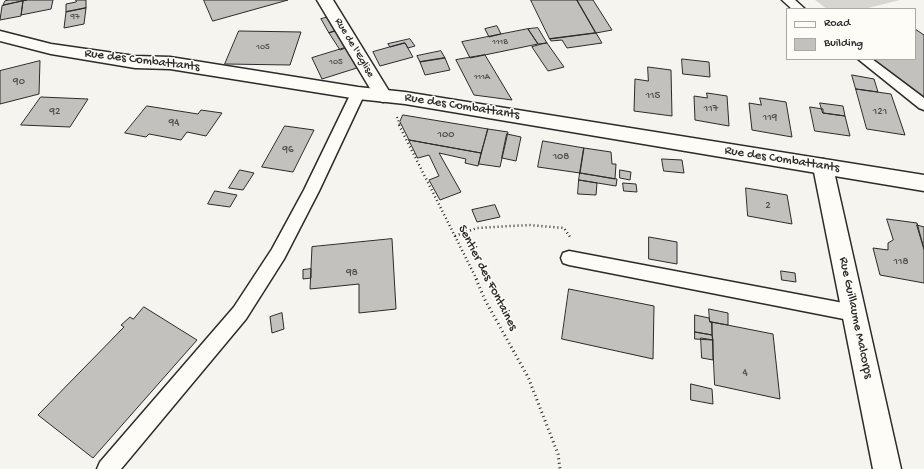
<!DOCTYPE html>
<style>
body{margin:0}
#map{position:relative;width:924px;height:469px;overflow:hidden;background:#f5f4ef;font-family:"Gochi Hand",sans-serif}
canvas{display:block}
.legend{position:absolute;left:786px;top:8px;width:130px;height:52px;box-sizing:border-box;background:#fdfcf7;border:1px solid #a9a8a5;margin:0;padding:5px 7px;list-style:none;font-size:12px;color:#2b2b2b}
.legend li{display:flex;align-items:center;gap:8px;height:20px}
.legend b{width:20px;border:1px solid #a9a8a5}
</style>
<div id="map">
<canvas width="924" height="469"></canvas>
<ul class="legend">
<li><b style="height:5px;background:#fdfcf7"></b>Road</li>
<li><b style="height:11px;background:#c2c1be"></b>Building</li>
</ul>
</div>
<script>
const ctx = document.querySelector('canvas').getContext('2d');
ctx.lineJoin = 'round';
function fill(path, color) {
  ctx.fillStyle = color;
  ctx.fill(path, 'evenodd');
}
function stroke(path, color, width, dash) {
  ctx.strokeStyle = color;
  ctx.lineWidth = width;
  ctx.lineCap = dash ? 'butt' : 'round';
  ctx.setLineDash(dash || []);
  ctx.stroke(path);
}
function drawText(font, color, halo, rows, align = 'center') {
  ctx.font = font + ' "Gochi Hand",sans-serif';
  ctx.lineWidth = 3;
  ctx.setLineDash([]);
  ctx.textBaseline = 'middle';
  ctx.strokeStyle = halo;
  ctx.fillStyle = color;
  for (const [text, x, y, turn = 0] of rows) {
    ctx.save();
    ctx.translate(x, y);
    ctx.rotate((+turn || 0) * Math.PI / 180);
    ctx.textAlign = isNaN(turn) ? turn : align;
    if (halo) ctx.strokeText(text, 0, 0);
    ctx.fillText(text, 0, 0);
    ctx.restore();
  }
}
fill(new Path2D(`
 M815 0H900L864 9H827Z`), '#d7d6d2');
const building = new Path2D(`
 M10 0H27L3 5 5 1Z
 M27 0H53L51 9 21 15 23 1Z
 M76 0H86V8L66 12V4L76 2Z
 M204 0H288L213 21Z
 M531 0H577L596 33 550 39Z
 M577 0H593L612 30 596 33Z
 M23 1 21 16 0 20 2 6Z
 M86 8 84 24 64 28 66 12Z
 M329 17 338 30 329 33 321 19Z
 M497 26 501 34 489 37 485 29Z
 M538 28 547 43 538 44 528 29Z
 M528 29 538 44 470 58 462 42Z
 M915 29 924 35V99L871 59H915Z
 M338 30 348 47 340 50 329 33Z
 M239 31 301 32 290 65 225 64Z
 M596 33 602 43 567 48 562 40 551 41 550 39Z
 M410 39 415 46 408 48 405 43 390 47 388 44Z
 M405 43 413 57 380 66 373 52Z
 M547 43 564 67 548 71 532 47Z
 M348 47 360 67 322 79 312 58Z
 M441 51 445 58 420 62 417 56Z
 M485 55 512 100 474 95 456 60Z
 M445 58 450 70 425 75 420 62Z
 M682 59 709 62 710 77 683 74Z
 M40 61 39 94 0 104V71Z
 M648 67 671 70 672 116 634 111 635 79 648 81Z
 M852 75 874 79 878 92 856 89Z
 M856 89 891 94 905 135 867 129Z
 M707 93 727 96 729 126 695 120 694 96 707 98Z
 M41 97 88 99 70 127 21 125Z
 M760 98 786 102 792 137 752 130 749 103 761 105Z
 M820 103 843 106 845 116 823 113Z
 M147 106 198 114 201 110 222 113 206 136 187 132 181 140 149 134 146 137 125 133Z
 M810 107 823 109V113L845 116 850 136 815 131Z
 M403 115 488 129 481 153 409 140 400 122Z
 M285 126 314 130 293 172 262 167Z
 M488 129 508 132 500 167 479 164Z
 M507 134 521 137 516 161 502 158Z
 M409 140 481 153 478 166 465 163 466 159 439 153 461 192 440 200 429 180 439 176 429 155 418 158Z
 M543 141 584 148 580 173 538 167Z
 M584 148 611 152 612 164H616L615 179 580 173Z
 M662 159 682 160 684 173 664 171Z
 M240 170 254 173 243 190 229 188Z
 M620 170 631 172 630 180 620 178Z
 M580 173 617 179 616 186 579 180Z
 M579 180 597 183 596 195 578 194Z
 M623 183 636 184 637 192 624 191Z
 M746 188 787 195 792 224 748 216Z
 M215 191 237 195 230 207 208 204Z
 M495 205 500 217 477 222 472 210Z
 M887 219 917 223 924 249V283L880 275 873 248 888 250V243L893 240Z
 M917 225 924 227V249Z
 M649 237 677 242V264L649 259Z
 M392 239 396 309 359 313V284L310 289 312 247Z
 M311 269V278L303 279V270Z
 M781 271 795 273 796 282 782 280Z
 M569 289 654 306 653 359 562 339Z
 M144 307 197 340 93 458 38 415 124 327 121 325 130 317 133 319Z
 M709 309 728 313V325L710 322Z
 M282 313 284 329 272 333 270 317Z
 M695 315 709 318 710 322H712V335L695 332Z
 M712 322 773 334 780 399 715 385Z
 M695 332 712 335 713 340 695 339Z
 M701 338 713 340V360L702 358Z
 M691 384 712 389 713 404 691 400Z`);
fill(building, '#c2c1be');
stroke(building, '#2b2b2b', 1);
const service = new Path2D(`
 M782 0H795L805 9H792Z
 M858 59H872L924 98V110L919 108Z
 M358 88 363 90 365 93 319 191 284 259 246 319 121 469H97L100 462 234 307 272 249 304 190 351 93 353 90Z
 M569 251 854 305 860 307 863 313 860 319 854 321 569 265 563 263 561 258 563 253Z`);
const minor = new Path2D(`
 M317 0H333L392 96 389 100 383 102 377 100Z
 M823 159 830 162 833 167 901 469H873L813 167 816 162Z`);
const tertiary = new Path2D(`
 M0 31 51 44 135 56 170 57 358 87 405 92 924 175V191L405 104 358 99 170 69 135 68 51 54 0 41Z`);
stroke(service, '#2b2b2b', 3);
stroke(minor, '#2b2b2b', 3);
stroke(tertiary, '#2b2b2b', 3);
stroke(new Path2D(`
 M397 117 400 126`), '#2b2b2b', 2, [1, 2.5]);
stroke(new Path2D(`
 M399 125 477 280
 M455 236 477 228 529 225 564 228 570 237`), '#2b2b2b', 2.5, [1, 3]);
stroke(new Path2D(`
 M476 279 485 300 528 377 558 454 560 469`), '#2b2b2b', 3, [1, 3.5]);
fill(service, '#fdfcf7');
fill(minor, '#fdfcf7');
fill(tertiary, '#fdfcf7');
drawText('9px', '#515050', null, [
 ["97",75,18],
 ["111B",500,43],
 ["105",263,48],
 ["105",336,63],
 ["111A",482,78]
]);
drawText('11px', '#2b2b2b', '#fdfcf7', [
 ["Rue de l'Eglise",354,48,59]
]);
drawText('11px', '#515050', null, [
 ["90",19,82],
 ["115",653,96],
 ["117",711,109],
 ["92",55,112],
 ["121",880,112],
 ["119",770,118],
 ["94",174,123],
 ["100",446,135],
 ["96",288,150],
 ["108",561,157],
 ["2",768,206],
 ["118",901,262],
 ["98",352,273],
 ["4",745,373]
]);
drawText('13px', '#2b2b2b', '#fdfcf7', [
 ["Rue des Combattants",142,61,7],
 ["Rue des Combattants",462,107,9],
 ["Rue des Combattants",782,160,9],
 ["Sentier des Fontaines",487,278,63],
 ["Rue Guillaume Malcorps",855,318,78]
]);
</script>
